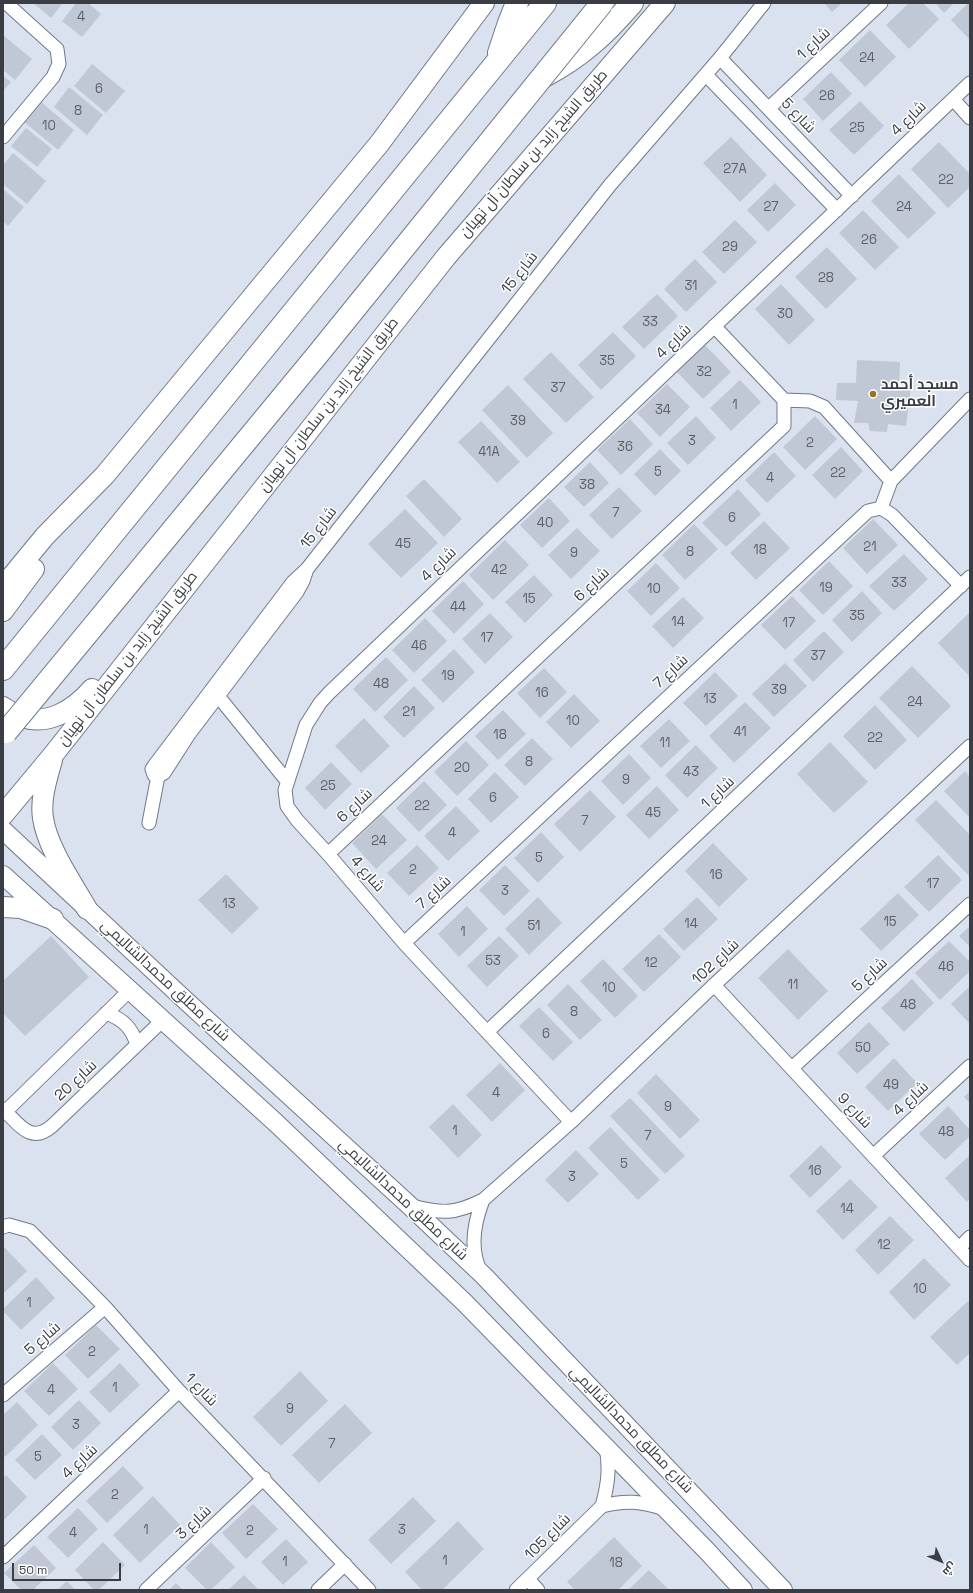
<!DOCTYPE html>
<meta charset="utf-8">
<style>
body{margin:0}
#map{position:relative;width:973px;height:1593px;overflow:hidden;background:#dae2f0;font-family:"Space Grotesk",Cairo,sans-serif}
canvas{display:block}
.frame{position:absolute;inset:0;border:4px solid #3a3d43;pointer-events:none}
.north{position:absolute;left:921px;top:1541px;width:40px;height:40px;-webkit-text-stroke:3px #fff;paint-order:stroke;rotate:134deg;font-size:11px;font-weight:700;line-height:16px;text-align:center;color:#3a3d43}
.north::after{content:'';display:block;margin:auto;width:14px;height:18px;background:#3a3d43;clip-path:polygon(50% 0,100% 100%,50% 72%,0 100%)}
.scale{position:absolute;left:12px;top:1563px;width:109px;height:18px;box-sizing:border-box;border:2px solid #3a3d43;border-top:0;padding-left:5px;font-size:12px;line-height:14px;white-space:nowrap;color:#3a3d43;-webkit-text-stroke:3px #fff;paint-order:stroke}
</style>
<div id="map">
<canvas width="973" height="1593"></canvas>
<div class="frame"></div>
<div class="north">ش</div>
<div class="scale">50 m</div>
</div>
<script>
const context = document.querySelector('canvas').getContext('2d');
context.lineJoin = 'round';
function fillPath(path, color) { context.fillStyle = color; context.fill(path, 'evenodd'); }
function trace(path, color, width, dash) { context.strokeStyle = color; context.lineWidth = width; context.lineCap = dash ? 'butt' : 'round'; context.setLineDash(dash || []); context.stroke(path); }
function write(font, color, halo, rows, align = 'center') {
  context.font = font + ' "Space Grotesk",Cairo,sans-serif'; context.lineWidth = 3; context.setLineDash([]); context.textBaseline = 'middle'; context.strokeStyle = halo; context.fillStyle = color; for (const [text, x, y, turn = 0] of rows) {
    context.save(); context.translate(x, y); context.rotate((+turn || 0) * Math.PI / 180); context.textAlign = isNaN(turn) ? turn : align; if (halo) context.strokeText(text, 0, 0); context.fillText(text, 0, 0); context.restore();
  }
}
fillPath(new Path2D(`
 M 33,3 L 63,3 L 51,18 Z
 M 76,3 L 88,3 L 101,14 L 82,37 L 62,21 Z
 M 824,3 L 842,3 L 832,12 Z
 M 909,3 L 923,3 L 939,19 L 909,49 L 886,25 Z
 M 935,3 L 954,3 L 944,13 Z
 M 968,3 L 970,3 L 970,40 L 951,20 Z
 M 870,30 L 896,57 L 865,87 L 839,60 Z
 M 3,35 L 32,59 L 15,80 L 3,70 Z
 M 92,64 L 125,91 L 106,113 L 74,86 Z
 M 831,72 L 852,94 L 823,121 L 803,99 Z
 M 3,76 L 11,82 L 3,91 Z
 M 69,87 L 103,115 L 87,135 L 54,107 Z
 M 40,101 L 74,130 L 58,150 L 23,121 Z
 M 860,101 L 884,126 L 854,155 L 829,130 Z
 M 26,128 L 52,149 L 37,167 L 11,146 Z
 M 731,137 L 767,175 L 740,202 L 703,163 Z
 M 939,142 L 970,174 L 970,187 L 948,208 L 911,169 Z
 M 13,153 L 46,181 L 27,204 L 3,184 L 3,165 Z
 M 899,174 L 936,213 L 908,239 L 871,201 Z
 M 775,183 L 796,205 L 768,232 L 747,210 Z
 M 3,189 L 24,207 L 8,226 L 3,221 Z
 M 863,210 L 899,247 L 875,270 L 839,233 Z
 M 735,220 L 757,242 L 724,274 L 702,252 Z
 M 827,247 L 857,279 L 826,309 L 795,277 Z
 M 695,259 L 717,282 L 686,312 L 664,289 Z
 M 781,284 L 815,320 L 789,345 L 755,309 Z
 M 657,294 L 678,316 L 644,349 L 622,327 Z
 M 613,332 L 636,356 L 601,390 L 578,365 Z
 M 705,345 L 731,372 L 703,399 L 677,372 Z
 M 551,352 L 594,397 L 566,423 L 523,379 Z
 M 857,360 L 900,362 L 899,388 L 911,387 L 906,426 L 888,424 L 887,432 L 870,431 L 868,423 L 854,423 L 858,401 L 836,400 L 837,383 L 856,383 Z
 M 740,380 L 761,402 L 731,431 L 710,408 Z
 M 667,384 L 690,407 L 660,437 L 637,413 Z
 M 508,385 L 553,433 L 527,458 L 482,410 Z
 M 696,416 L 716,438 L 688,465 L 667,443 Z
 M 815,416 L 837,439 L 805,470 L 783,447 Z
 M 630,419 L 653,444 L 621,475 L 597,450 Z
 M 481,421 L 520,462 L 497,483 L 458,442 Z
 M 841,447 L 863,471 L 835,499 L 812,475 Z
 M 660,449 L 681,471 L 655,496 L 634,474 Z
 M 774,452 L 796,476 L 767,503 L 745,480 Z
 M 590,462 L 609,483 L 584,507 L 564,487 Z
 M 424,479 L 462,519 L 444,537 L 406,496 Z
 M 619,487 L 642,511 L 612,539 L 589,515 Z
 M 738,489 L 761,514 L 726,547 L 702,523 Z
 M 549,498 L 570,521 L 542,548 L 520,525 Z
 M 405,509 L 438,543 L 401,578 L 368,544 Z
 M 873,519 L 898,545 L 867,574 L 843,548 Z
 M 764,521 L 790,548 L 756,580 L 730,553 Z
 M 694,524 L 718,549 L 685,580 L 662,555 Z
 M 577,528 L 600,551 L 571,579 L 548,555 Z
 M 505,540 L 529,565 L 493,600 L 469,575 Z
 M 904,554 L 928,579 L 894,611 L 869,586 Z
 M 829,561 L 853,586 L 823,615 L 799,590 Z
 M 656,563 L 680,588 L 651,616 L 627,591 Z
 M 534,575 L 553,595 L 525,623 L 505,602 Z
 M 463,581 L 484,604 L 454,634 L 432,611 Z
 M 862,591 L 882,613 L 852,642 L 832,620 Z
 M 792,596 L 816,621 L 785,650 L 761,625 Z
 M 683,597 L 704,618 L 673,648 L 652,626 Z
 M 970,612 L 970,677 L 938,643 Z
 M 490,613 L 513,637 L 485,664 L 462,639 Z
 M 425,618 L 447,641 L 414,673 L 392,650 Z
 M 824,631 L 844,652 L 813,682 L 793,660 Z
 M 454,649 L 475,672 L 443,703 L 421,680 Z
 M 386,657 L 408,680 L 375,712 L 353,689 Z
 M 785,663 L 807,686 L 774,717 L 752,694 Z
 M 912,666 L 951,706 L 918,738 L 879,698 Z
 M 544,668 L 567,692 L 540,718 L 517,693 Z
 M 715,672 L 738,696 L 706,726 L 683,703 Z
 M 414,686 L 435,708 L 404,738 L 383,717 Z
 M 574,694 L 600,721 L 571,748 L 546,722 Z
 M 745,702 L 771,728 L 734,763 L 709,736 Z
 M 875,705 L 907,740 L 875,770 L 843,736 Z
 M 503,710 L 526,734 L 498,760 L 475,736 Z
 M 364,718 L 390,746 L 361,773 L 335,746 Z
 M 669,719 L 690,741 L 661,768 L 640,746 Z
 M 532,738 L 553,759 L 525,786 L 504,765 Z
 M 466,741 L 489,765 L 457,796 L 434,772 Z
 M 830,742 L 868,782 L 834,813 L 797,774 Z
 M 696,745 L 718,768 L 687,798 L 665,775 Z
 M 629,754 L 651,778 L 623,805 L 601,781 Z
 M 331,762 L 352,784 L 325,810 L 305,788 Z
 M 965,771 L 970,777 L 970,818 L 944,791 Z
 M 495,772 L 519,797 L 491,823 L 468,799 Z
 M 424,781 L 447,805 L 419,832 L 396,808 Z
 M 657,786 L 679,810 L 649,839 L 626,815 Z
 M 590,790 L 616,817 L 580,852 L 554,824 Z
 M 936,800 L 970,835 L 970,877 L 915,820 Z
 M 456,806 L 480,831 L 448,861 L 424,836 Z
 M 382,814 L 407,840 L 376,869 L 352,843 Z
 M 541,832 L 564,857 L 538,883 L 514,858 Z
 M 713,843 L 748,879 L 719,907 L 685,871 Z
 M 417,845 L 439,868 L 409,896 L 387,873 Z
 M 938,855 L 962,880 L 929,912 L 904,887 Z
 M 505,865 L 530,891 L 504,916 L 479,890 Z
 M 226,874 L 259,908 L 232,934 L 198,900 Z
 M 898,893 L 919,915 L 881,951 L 860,929 Z
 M 538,897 L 562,923 L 529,955 L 505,929 Z
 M 697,897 L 718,919 L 684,951 L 663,929 Z
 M 467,906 L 488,929 L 459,957 L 438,934 Z
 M 970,926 L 970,947 L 959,936 Z
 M 659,934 L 681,957 L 644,992 L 622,969 Z
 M 51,936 L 89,977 L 25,1036 L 3,1013 L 3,981 Z
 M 499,936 L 519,956 L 487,987 L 467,966 Z
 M 949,941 L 970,962 L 970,971 L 940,1000 L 915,973 Z
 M 788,949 L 828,991 L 798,1020 L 758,978 Z
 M 603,959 L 638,996 L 615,1018 L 580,981 Z
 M 912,979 L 934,1003 L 904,1032 L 881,1008 Z
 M 568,984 L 602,1020 L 580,1040 L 547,1005 Z
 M 970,986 L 970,1024 L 951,1004 Z
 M 539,1007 L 573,1042 L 553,1061 L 519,1026 Z
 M 869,1022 L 890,1044 L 857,1074 L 837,1053 Z
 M 894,1058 L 917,1083 L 888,1111 L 865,1087 Z
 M 500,1063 L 525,1090 L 492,1122 L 466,1095 Z
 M 656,1074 L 700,1120 L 680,1139 L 637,1093 Z
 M 970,1091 L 970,1103 L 964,1097 Z
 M 630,1098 L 685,1156 L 665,1174 L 610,1116 Z
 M 453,1104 L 482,1135 L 458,1158 L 429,1127 Z
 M 948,1106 L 970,1130 L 970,1136 L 945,1160 L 919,1134 Z
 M 610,1127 L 660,1180 L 638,1200 L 588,1148 Z
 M 821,1145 L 842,1167 L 810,1198 L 789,1176 Z
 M 576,1150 L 599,1174 L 568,1203 L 545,1180 Z
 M 970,1155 L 970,1199 L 967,1202 L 945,1178 Z
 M 850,1179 L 878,1207 L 843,1240 L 816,1211 Z
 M 890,1216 L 914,1240 L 878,1275 L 855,1250 Z
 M 4,1247 L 27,1271 L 3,1294 L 3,1248 Z
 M 924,1258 L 951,1285 L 914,1320 L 889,1292 Z
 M 36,1277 L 55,1298 L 21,1330 L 3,1311 L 3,1309 Z
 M 968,1301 L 970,1303 L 970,1353 L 957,1365 L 930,1337 Z
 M 96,1325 L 120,1349 L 88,1379 L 65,1355 Z
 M 53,1363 L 78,1389 L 49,1416 L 24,1391 Z
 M 120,1363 L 140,1385 L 110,1413 L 89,1392 Z
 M 300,1371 L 328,1401 L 281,1446 L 253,1417 Z
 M 79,1400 L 101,1423 L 73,1450 L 51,1427 Z
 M 17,1402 L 38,1425 L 5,1457 L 3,1455 L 3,1415 Z
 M 345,1404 L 372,1433 L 319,1483 L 292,1455 Z
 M 42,1434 L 62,1455 L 35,1480 L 15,1460 Z
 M 123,1466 L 144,1488 L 107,1523 L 86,1501 Z
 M 6,1475 L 27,1497 L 3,1521 L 3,1477 Z
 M 153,1496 L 180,1525 L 140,1563 L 113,1535 Z
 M 413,1497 L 436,1521 L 391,1564 L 368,1540 Z
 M 253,1504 L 278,1529 L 246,1559 L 222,1533 Z
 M 78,1508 L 98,1529 L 68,1558 L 47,1537 Z
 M 458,1521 L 484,1549 L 442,1590 L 422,1590 L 405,1572 Z
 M 614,1537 L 642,1566 L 618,1590 L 575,1590 L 567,1582 Z
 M 286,1539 L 308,1562 L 283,1585 L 261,1562 Z
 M 103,1542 L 125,1565 L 99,1590 L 94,1590 L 75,1570 Z
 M 211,1542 L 235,1567 L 211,1590 L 207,1590 L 185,1568 Z
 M 34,1545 L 56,1568 L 33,1590 L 21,1590 L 4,1573 Z
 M 649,1570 L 669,1590 L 628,1590 Z
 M 244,1575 L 259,1590 L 228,1590 Z
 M 67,1581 L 75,1590 L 57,1590 Z
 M 176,1583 L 183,1590 L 169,1590 Z`), '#c0c8d6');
const street = new Path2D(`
 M 720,58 L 852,196
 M 706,75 L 837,210
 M 953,99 L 970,118
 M 769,108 L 881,3
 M 3,137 L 53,77 L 59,64 L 57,49 L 6,3
 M 784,400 L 810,401 L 824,407 L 891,481
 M 881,508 L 891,481 L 970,399
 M 307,569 L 610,185 L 720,58 L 764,3
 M 307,569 L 303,581 L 297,592 L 189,734 L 164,773 L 158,776 L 154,775 L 152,769 L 154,766 L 293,582 Z
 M 218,696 L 287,781
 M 149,823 L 158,776
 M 328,854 L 784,426 L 784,400 L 714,326
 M 404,943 L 868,511 L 881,508 L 892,515 L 961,586
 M 714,985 L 970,1260
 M 106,1013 C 123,1019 132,1028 137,1045
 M 487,1032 L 970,577
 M 792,1068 L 970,904
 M 3,1109 C 18,1123 30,1145 52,1126 L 164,1019
 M 6,1111 L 131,989
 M 571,1122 L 404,943 L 328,854 L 297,820 L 287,806 L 285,790 L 306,725 L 320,703 L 329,693 L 970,83
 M 873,1156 L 970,1066
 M 412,1206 C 442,1214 455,1214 483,1200 L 571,1122 L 714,985 L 970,746
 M 3,1227 L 9,1225 L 30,1231 L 105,1307 L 179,1391 L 369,1590
 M 959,1248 L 970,1237
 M 481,1272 C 469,1249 474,1223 483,1200
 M 3,1395 L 105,1307
 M 602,1506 C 624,1500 642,1501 664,1509
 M 3,1557 L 179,1391
 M 528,1579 L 538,1590
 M 146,1590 L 264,1478
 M 318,1590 L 345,1564
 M 516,1590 L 602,1506 C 608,1485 610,1468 606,1447`);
const secondary = new Path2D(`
 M 3,830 L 185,1000 L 409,1205 L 484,1276 L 783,1590
 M 3,875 L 275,1122 L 465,1303 L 707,1551 L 743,1590`);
const primary = new Path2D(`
 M 3,587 L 45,536 L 105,475 L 379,144 L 484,3
 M 3,611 L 34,569
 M 3,707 C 8,711 14,713 20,716 C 47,727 74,710 92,689
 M 52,760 C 47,778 40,799 43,818 C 47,847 72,883 87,909
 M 3,815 L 53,755 L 446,257 L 665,3
 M 3,907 L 21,908 L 53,919`);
const highway = new Path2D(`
 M 499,53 L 509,23 L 517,3
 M 544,76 C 581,57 605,34 632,3
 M 3,669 L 545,3`);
trace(street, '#727986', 15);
trace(secondary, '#727986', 20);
trace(primary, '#727986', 22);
trace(highway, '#727986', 24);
trace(street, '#fff', 13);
trace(secondary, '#fff', 18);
trace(primary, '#fff', 20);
trace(highway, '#fff', 22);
const highwayBridge = new Path2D(`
 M 6,732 L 318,354 L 602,3`);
trace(highwayBridge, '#727986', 24, []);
trace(highwayBridge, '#fff', 22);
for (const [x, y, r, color] of [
 [873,394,4,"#9a7420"]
]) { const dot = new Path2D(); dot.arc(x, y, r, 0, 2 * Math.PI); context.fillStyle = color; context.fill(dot); trace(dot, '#fff', 1.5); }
write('13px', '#5c6068', null, [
 ["4",81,17],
 ["24",867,58],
 ["6",99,89],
 ["26",827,96],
 ["8",78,111],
 ["10",49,126],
 ["25",857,128],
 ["27A",735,169],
 ["22",946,180],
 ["27",771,207],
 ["24",904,207],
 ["26",869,240],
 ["29",730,247],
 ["28",826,278],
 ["31",691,286],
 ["30",785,314],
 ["33",650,322],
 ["35",607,361],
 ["32",704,372],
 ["37",558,388],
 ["1",735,405],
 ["34",663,410],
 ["39",518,421],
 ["3",692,441],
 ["2",810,443],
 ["36",625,447],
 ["41A",489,452],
 ["5",658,472],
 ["22",838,473],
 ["4",770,478],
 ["38",587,485],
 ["7",616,513],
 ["6",732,518],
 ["40",545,523],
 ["45",403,544],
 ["21",870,547],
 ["18",760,550],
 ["8",690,552],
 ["9",574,553],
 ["42",499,570],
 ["33",899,583],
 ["19",826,588],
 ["10",654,589],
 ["15",529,599],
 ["44",458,607],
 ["35",857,616],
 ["14",678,622],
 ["17",789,623],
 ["17",487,638],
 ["46",419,646],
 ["37",818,656],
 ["19",448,676],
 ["48",381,684],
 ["39",779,690],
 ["16",542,693],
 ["13",710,699],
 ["24",915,702],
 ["21",409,712],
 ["10",573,721],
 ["41",740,732],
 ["18",500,735],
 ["22",875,738],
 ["11",665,743],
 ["8",529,762],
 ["20",462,768],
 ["43",691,772],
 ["9",626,780],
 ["25",328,786],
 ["6",493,798],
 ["22",422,806],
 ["45",653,813],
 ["7",585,821],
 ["4",452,833],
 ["24",379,841],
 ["5",539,858],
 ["2",413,870],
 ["16",716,875],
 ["17",933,884],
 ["3",505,891],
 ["13",229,904],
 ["15",890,922],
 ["14",691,924],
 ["51",534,926],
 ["1",463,932],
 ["53",493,961],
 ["12",651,963],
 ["46",946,967],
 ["11",793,985],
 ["10",609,988],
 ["48",908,1005],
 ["8",574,1012],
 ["6",546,1034],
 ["50",863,1048],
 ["49",891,1085],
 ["4",496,1093],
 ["9",668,1107],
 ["1",455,1131],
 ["48",946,1132],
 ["7",648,1136],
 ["5",624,1164],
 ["16",815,1171],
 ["3",572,1177],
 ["14",847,1209],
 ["12",884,1245],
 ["10",920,1289],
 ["1",29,1303],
 ["2",92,1352],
 ["1",115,1388],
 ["4",51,1390],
 ["9",290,1409],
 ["3",76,1425],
 ["7",332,1444],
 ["5",38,1457],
 ["2",115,1495],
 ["1",146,1530],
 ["3",402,1530],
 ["2",250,1531],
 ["4",73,1533],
 ["1",445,1561],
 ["1",285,1562],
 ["18",616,1563]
]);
write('15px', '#3a3d43', '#fff', [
 ["شارع 1",814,44,-43],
 ["شارع 5",798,116,46],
 ["شارع 4",909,119,-44],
 ["طريق الشيخ زايد بن سلطان آل نهيان",534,154,-49],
 ["شارع 15",520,273,-52],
 ["شارع 4",674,342,-44],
 ["طريق الشيخ زايد بن سلطان آل نهيان",329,405,-52],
 ["شارع 15",319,528,-52],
 ["شارع 4",439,565,-44],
 ["شارع 6",592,585,-43],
 ["طريق الشيخ زايد بن سلطان آل نهيان",128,659,-52],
 ["شارع 7",671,672,-43],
 ["شارع 1",718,793,-43],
 ["شارع 6",355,806,-43],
 ["شارع 4",367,874,49],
 ["شارع 7",434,893,-43],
 ["شارع 102",716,962,-43],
 ["شارع 5",870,975,-43],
 ["شارع مطلق محمدالشاليمي",165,981,43],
 ["شارع 20",76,1081,-43],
 ["شارع 4",911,1099,-43],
 ["شارع 9",854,1111,47],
 ["شارع مطلق محمدالشاليمي",403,1200,43],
 ["شارع 5",43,1339,-41],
 ["شارع 1",201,1390,46],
 ["شارع مطلق محمدالشاليمي",631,1430,46],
 ["شارع 4",80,1462,-43],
 ["شارع 3",194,1523,-43],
 ["شارع 105",548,1537,-45]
]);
write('bold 15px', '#3a3d43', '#fff', [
 ["مسجد أحمد",881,385],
 ["العميري",881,402]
], 'left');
</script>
